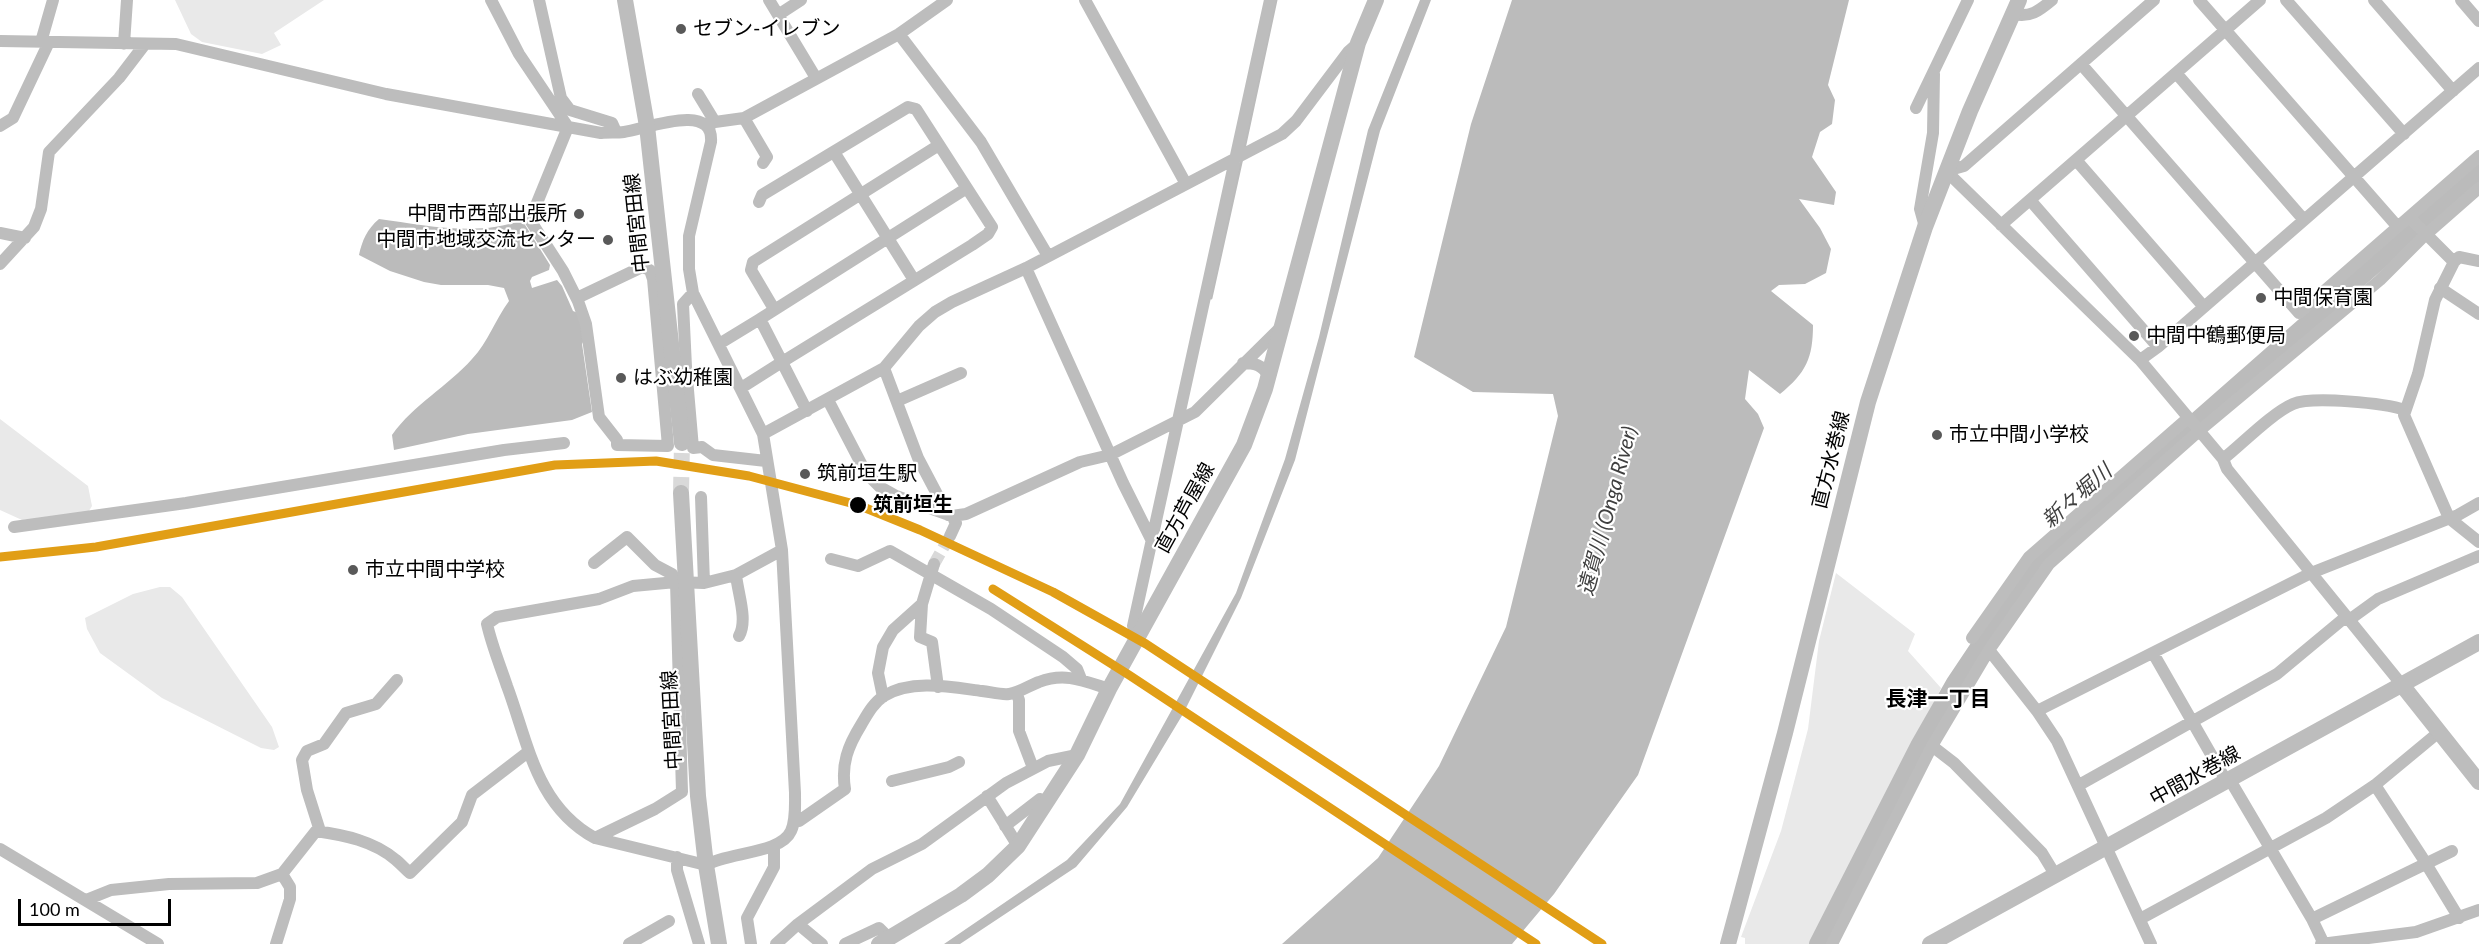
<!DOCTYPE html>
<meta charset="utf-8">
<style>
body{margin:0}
#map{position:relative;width:2479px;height:944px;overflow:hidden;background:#fff;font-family:Lato,sans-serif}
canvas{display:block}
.scale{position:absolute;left:18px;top:899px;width:153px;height:27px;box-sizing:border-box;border:3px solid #000;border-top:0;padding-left:8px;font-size:18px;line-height:21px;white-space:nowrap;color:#000;-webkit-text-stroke:4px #fff;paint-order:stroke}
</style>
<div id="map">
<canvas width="2479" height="944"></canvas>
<div class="scale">100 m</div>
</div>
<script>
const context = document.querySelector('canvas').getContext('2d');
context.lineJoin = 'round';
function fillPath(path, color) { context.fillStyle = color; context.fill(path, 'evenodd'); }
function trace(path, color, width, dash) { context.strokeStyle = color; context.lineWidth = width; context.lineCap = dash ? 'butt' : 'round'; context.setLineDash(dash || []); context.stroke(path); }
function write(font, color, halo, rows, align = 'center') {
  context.font = font + ' Lato,"Noto Sans JP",sans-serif'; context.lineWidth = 4.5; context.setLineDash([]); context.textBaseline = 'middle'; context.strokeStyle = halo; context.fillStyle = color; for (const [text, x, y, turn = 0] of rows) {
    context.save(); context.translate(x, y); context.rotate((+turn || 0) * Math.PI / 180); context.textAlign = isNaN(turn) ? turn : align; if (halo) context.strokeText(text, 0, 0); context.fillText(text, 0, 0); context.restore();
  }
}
fillPath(new Path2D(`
 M 175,0 L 324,0 L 274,33 L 281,45 L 262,54 L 202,42 L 191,34 Z
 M 0,419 L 88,486 L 92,506 L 87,514 L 22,520 L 0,510 Z
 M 1836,573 L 1915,634 L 1908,651 L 1941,688 L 1874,831 L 1811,944 L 1745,944 L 1745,938 L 1741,937 L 1781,831 L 1808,729 L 1819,641 Z
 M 160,587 L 170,587 L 182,597 L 272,727 L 279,747 L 274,750 L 261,748 L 162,698 L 100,653 L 87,629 L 85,618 L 133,594 Z`), '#e9e9e9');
fillPath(new Path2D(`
 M 1420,0 L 1431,0 L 1380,131 L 1295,460 L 1241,598 L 1183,714 L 1127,807 L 1076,867 L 960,944 L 944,944 L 1067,860 L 1120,804 L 1236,593 L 1285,459 L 1319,337 L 1368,130 Z
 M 1512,0 L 1849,0 L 1828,85 L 1835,100 L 1832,124 L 1820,132 L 1812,157 L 1836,192 L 1834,205 L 1799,199 L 1820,228 L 1831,249 L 1826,273 L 1805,284 L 1779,285 L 1771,291 L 1813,325 C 1813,358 1806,373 1780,394 L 1749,370 L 1745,399 L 1758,414 L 1764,428 L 1638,775 L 1554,894 L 1512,944 L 1282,944 L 1378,858 L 1439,766 L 1506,627 L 1558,416 L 1553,394 L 1473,392 L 1414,357 L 1471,124 Z
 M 379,219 C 424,225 478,237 522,220 L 550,265 L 549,270 L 532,277 L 530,281 L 532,288 L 557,280 L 562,286 L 573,311 L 578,313 L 585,338 L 582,344 L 592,412 L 572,420 L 468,434 L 394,450 L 392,435 C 414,404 447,387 472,359 C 488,342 495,320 509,301 L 504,288 L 488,285 L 441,285 L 424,282 L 390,271 L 359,255 C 362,241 367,229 379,219 Z`), '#bbb');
trace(new Path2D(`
 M 1244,149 L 1276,0
 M 1211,298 L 1242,158`), '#bbb', 3);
trace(new Path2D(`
 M 1818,944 L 1919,746 L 1955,683 L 2036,562 L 2479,173`), '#bbb', 18);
trace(new Path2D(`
 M 934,564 L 950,536`), '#d9d9d9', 12, [12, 6]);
trace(new Path2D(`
 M 681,493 L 682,443`), '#d9d9d9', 16, [16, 8]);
trace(new Path2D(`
 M 491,0 L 519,54 L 568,127
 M 539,0 L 561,98 L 570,110 L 612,123 L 616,132
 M 769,0 L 816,78
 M 1085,0 L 1186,184
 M 2199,0 L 2397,226
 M 2286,0 L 2404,134
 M 2374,0 L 2453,91
 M 2461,0 L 2479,21
 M 2013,14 C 2030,18 2039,11 2052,0
 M 778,15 L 801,0
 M 899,34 L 981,142 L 1048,256
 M 0,41 L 176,44 L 386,94 L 601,133 C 608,132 616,133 624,132 C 646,129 714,101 711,142 L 689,236 L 689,269 L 693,293 L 763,434 L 782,550 L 795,793 C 795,805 796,820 791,831 C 781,854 728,852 706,865 L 595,838 C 536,806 528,742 507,686 C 500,665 492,646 487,624 L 497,617 L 599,599 L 633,586 L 676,582 L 704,583 L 736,575 L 782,550
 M 41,42 L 53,0
 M 124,44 L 127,0
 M 2081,64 L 2299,313 L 2479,156
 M 2176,73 L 2304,220
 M 698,94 L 715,122
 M 1916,108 L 1968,0
 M 744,118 L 767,157 L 763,163
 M 0,126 L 13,118 L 49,42
 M 707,126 L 715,122 L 744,118 L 899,34 L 947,0
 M 568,127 L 530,220 L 563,271 L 578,301 L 586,324 L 599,417 L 617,440 L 617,445 L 668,446 L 653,279 L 650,270 L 642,267 L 577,298
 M 834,152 L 914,280
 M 2076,160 L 2204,307
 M 1946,171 L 2140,360 L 2223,459 L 2227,469 L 2402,685
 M 1946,171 L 1964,166 L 2154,0
 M 2030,200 L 2158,347
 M 759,202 L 762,195 L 908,107 L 916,109 L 992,227 L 988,234 L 972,245 L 782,362 L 760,319 L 967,188
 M 2409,217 L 2454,262
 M 2001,225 L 2260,0
 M 1925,227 L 1920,209 L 1933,133 L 1934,74
 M 0,233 L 25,238
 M 2479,261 L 2459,257 L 2454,262 L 2435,300 L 2418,374 L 2404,415 L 2449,518 L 2479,542
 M 0,264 L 34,227 L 41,209 L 49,152 L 119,78 L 145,44
 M 1026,268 L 1123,483 L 1152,541
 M 2440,288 L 2479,314
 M 693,293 L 683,304 L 686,367 L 693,448 L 702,447 L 713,455 L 766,461
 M 774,309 L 751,270 L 753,262 L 939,145
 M 719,344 L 760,319
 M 2140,360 L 2158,347 L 2479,68
 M 1243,363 C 1255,363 1262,365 1268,375
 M 884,368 L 918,458 L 948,515
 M 741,388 L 782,362 L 807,411
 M 828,400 L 866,473 L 880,487 L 896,496 L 952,516 L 966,514 L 1080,462 L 1110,455 L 1195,412 L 1280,328
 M 897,401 L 961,373
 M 763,434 L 884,368 L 919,326 L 935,312 L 952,302 L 1026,268 L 1282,134 L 1296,121 L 1348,52 L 1357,44
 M 2223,459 C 2242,444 2272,413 2293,404 C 2312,396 2385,403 2405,410
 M 701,497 L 704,583
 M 14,527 L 186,503 L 504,450 L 564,443
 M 950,536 L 956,523 L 952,516
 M 831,559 L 858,566 L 890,551 L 991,609 L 1063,657 L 1077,669 L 1081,679
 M 594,563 L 627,537 L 655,565 L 672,574 L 676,582 L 682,792 L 655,809 L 595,838
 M 736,575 C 738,594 748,620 739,636
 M 922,604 L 920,637 L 932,642 L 938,687
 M 1139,636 L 1133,626 L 1270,0
 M 1972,638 L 2029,557 L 2188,418
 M 1989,650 L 2037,711 L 2057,741 L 2151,944
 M 2153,653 L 2224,777 L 2230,780 L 2312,919 L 2324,944
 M 1016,692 L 1019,700 L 1019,731 L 1033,768
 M 883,697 L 878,673 L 883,647 L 893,630 L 922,604 L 934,564
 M 2037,711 L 2311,573 L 2458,515 L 2479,503
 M 1932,746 L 1954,763 L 2042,853 L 2056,876
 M 892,781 L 949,767 L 959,762
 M 2079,785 L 2277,674 L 2342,620 L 2349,620 L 2378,599 L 2479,556
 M 2375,785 L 2422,857 L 2459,918
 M 987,796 L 1018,846
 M 794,820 L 799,821 L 845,789 C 841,764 848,746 861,725 C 867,715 873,703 884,696 C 912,679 951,687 982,691 C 991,692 1001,695 1009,694 C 1019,693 1030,685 1039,682 C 1065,672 1084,681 1109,689
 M 1005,826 L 1040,799
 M 320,831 L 307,790 L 302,760 L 307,751 L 324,744 L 346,713 L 376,704 L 397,680
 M 0,849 L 158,944
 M 677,857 L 677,870 L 699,944
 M 86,900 L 111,890 L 169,884 L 257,883 L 282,874 L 316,831 C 344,835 374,841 396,860 C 401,864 405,869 410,873 L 462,822 L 472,795 L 528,752
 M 2140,919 L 2326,818 L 2375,785 L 2439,732
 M 2312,919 L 2452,851
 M 798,924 L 822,944
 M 276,944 L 290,899 L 290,887 L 282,874
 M 629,944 L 669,921
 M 751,944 L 747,918 L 774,867 L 774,846
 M 776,944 L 798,924 L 872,869 L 922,844 L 1006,783 L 1048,761 L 1077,755
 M 845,944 L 879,928 L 889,938
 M 1832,944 L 1932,746 L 1989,650 L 2049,564 L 2199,431 L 2380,280 L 2422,238 L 2479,188
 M 2321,944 L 2416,932 L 2479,910`), '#bdbdbd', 12);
trace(new Path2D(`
 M 625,0 L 647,126 L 682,443
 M 681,493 L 698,796 L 706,865 L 719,944
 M 2402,685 L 2479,782
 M 879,944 L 961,895 L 988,875 L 1018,846 L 1077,755 L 1109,689 L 1244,445 L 1265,389 L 1358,43 L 1376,0
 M 1728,944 L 1785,733 L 1868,402 L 1925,227 L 1970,111 L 2019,0
 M 1930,944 L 2479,642`), '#bdbdbd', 16);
trace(new Path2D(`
 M 0,557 L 96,547 L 555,465 L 656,461 L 749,476 L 858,505 L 920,530 L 1053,592 L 1146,644 L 1602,944
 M 993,589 L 1129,675 L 1536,944`), '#e19e16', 9);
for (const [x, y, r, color] of [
 [681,29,6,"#595959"],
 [579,214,6,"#595959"],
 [608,240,6,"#595959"],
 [2261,298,6,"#595959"],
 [2134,336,6,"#595959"],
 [621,378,6,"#595959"],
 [1937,435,6,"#595959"],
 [805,474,6,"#595959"],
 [858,505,9,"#000"],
 [353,570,6,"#595959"]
]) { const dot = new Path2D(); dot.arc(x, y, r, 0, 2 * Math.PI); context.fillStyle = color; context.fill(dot); trace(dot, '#fff', 2); }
write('20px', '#000', '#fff', [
 ["セブン-イレブン",693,29],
 ["中間市西部出張所",567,214,"right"],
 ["中間市地域交流センター",596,240,"right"],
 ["中間保育園",2273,298],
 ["中間中鶴郵便局",2146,336],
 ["はぶ幼稚園",633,378],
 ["市立中間小学校",1949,435],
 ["筑前垣生駅",817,474],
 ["市立中間中学校",365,570]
], 'left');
write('20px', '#000', '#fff', [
 ["中間宮田線",637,223,-96],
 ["直方水巻線",1831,460,-76],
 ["直方芦屋線",1185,508,-61],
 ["中間宮田線",672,720,-93],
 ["中間水巻線",2195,776,-29]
]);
write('bold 20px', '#000', '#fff', [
 ["筑前垣生",873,505]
], 'left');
write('italic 21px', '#3f3f3f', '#fff', [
 ["新々堀川",2077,496,-41],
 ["遠賀川 (Onga River)",1608,511,-75]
]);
write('bold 21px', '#000', '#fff', [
 ["長津一丁目",1938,699]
]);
</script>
